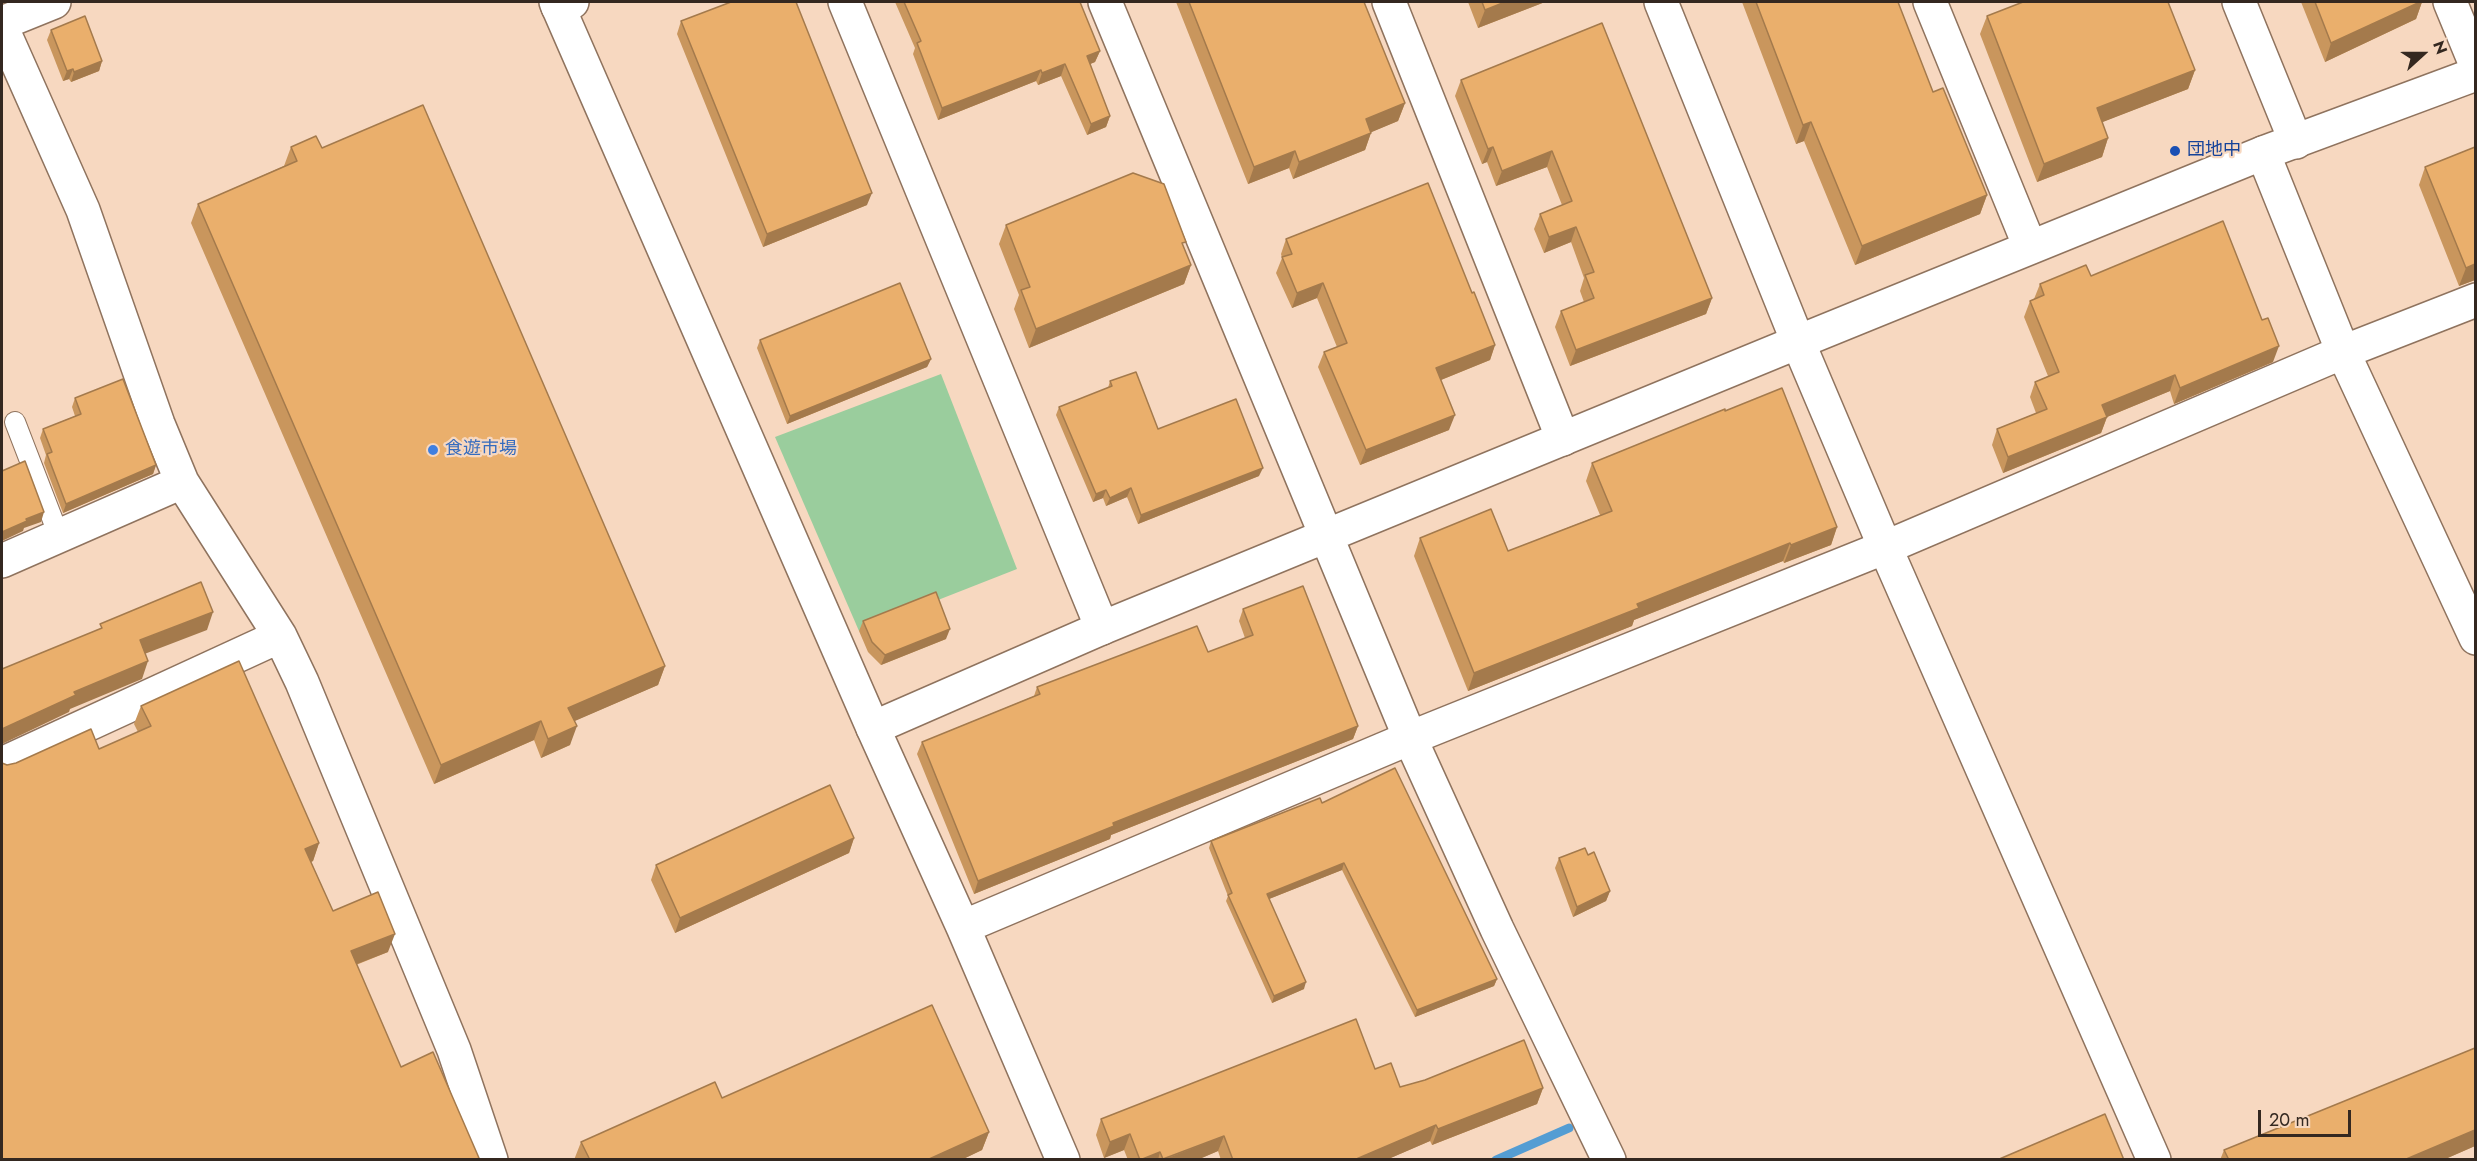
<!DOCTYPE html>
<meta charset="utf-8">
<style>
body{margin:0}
#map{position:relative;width:2477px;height:1161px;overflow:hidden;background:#f7d8c0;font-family:Jost,sans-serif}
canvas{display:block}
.frame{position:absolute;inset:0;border:3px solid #342820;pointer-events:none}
.north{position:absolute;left:2393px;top:24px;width:60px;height:60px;-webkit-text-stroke:4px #f7d8c0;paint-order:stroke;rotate:69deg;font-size:16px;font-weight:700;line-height:24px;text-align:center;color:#342820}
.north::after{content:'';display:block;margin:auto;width:21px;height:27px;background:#342820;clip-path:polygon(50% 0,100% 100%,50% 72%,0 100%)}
.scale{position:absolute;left:2258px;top:1110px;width:93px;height:27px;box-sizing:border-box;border:3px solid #342820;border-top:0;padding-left:8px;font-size:18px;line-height:21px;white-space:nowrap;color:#342820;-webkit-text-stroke:4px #f7d8c0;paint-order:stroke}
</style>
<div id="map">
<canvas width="2477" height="1161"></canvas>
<div class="frame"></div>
<div class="north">N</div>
<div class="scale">20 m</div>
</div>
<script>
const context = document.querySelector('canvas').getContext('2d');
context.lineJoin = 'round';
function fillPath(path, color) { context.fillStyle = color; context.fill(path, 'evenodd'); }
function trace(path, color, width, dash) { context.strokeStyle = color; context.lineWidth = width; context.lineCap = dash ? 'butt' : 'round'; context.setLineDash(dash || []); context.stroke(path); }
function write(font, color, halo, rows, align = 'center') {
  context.font = font + ' Jost,"Noto Sans JP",sans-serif'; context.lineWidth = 4.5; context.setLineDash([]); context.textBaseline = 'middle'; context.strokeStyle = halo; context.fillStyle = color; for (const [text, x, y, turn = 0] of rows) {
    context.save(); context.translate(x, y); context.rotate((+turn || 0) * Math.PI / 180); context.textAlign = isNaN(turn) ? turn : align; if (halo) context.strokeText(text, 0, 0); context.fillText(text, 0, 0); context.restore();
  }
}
fillPath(new Path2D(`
 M 941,374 L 1017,569 L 859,631 L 775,437 Z`), '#9acd9d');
trace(new Path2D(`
 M 1496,1160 L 1569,1128`), '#549dd3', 9);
const lane = new Path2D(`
 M 15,422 L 59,536`);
const street = new Path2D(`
 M 556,2 L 873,728 L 963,927 L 1063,1160
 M 845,2 L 1102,628
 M 1389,2 L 1563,439
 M 1930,2 L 2030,247
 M 2239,2 L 2296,142
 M 2450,2 L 2476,65
 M 2,23 L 54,2
 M 2,28 L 83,210 L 158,424 L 182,482 L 280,636 L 302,682 L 454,1050 L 491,1160
 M 2263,153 L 2343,352 L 2476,638
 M 1885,547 L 2154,1160
 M 2,561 L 182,482
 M 2,764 L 280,636
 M 963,927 L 1410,738 L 1903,540 L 2343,352 L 2476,300`);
const secondary = new Path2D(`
 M 1105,2 L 1410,738 L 1497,929 L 1609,1160
 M 1661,2 L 1798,342 L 1885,547
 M 558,7 L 572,2
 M 873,728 L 1102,628 L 1798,342 L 2263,153 L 2476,74`);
trace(lane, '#8f735e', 22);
trace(street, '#8f735e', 36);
trace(secondary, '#8f735e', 36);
trace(lane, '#fff', 20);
trace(street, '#fff', 33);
trace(secondary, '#fff', 33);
fillPath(new Path2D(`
 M 895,2 L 1080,2 L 1100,51 L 1095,62 L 1090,64 L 1110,116 L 1106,127 L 1087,135 L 1061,76 L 1038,85 L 1036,81 L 938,120 L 913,54 L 915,48 Z
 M 1176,2 L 1364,2 L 1405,103 L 1398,121 L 1371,132 L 1365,150 L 1293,179 L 1289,168 L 1248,184 Z
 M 1468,2 L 1545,2 L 1478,28 Z
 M 1742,2 L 1898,2 L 1933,92 L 1987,195 L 1980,214 L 1855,265 L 1804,141 L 1796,144 Z
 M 2301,2 L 2422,2 L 2416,19 L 2325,62 Z
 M 1987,16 L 2195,70 L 2188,89 L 2102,122 L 2108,138 L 2102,157 L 2037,182 L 1980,34 Z
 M 681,21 L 867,205 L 763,247 L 677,34 Z
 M 1602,23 L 1712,298 L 1706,314 L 1570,366 L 1555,327 L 1561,311 L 1584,302 L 1580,291 L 1584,278 L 1571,242 L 1544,253 L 1534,229 L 1540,214 L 1562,205 L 1547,167 L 1496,186 L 1487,162 L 1482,164 L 1455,96 L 1461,80 Z
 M 51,30 L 102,61 L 99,71 L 71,82 L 69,79 L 63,81 L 47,40 Z
 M 291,147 L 322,148 L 665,666 L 658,685 L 574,721 L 570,745 L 541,758 L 534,740 L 434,784 L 191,223 L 198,204 L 284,166 Z
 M 2475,147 L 2475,280 L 2459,286 L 2419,185 L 2425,167 Z
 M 1006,225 L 1184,248 L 1191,265 L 1184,284 L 1029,348 L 1014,309 L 1019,295 L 999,244 Z
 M 1286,239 L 1472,293 L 1495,345 L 1490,360 L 1441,380 L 1449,430 L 1360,465 L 1318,367 L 1324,352 L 1337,347 L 1317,298 L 1292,308 L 1276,273 L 1282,258 L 1281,254 Z
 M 2091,276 L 2273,362 L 2174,404 L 2170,391 L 2107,417 L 2101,433 L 2003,473 L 1992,445 L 1997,429 L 2036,413 L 2030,397 L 2035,382 L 2048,376 L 2024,317 L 2030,301 L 2034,299 L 2040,284 Z
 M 760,340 L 931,359 L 927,367 L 787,424 L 757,348 Z
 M 1110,381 L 1158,429 L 1259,476 L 1138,524 L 1127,497 L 1106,506 L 1103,498 L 1093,502 L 1056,415 L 1059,407 L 1108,388 Z
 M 75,398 L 156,465 L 153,474 L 63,513 L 44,463 L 46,455 L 40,438 L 43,429 L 75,416 L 72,407 Z
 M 1725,411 L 1837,527 L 1831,545 L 1784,563 L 1783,561 L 1634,620 L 1632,626 L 1468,691 L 1414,556 L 1420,538 L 1508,551 L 1600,515 L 1586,481 L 1592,463 Z
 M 1243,609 L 1358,726 L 1353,739 L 1111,835 L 1110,839 L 974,894 L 917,754 L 922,742 L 1034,696 L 1037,687 L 1208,652 L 1245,638 L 1239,621 Z
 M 863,621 L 946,639 L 881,665 L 868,652 L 859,631 Z
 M 141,706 L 319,843 L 313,861 L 311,862 L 333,911 L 388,952 L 356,965 L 401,1067 L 479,1158 L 478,1160 L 2,1160 L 2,763 L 7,765 L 99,749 L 138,732 L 134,724 Z
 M 1322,803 L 1497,979 L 1494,986 L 1415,1017 L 1342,870 L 1269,899 L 1304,989 L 1272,1003 L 1226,901 L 1228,896 L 1209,848 L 1211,841 Z
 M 854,838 L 849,853 L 675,933 L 651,880 L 656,865 Z
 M 1588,855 L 1610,891 L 1606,901 L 1573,917 L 1555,868 L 1559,858 Z
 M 2475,1048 L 2475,1146 L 2443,1160 L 2220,1160 L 2224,1150 Z
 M 1375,1069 L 1400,1087 L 1543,1088 L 1537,1104 L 1432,1145 L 1430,1141 L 1386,1160 L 1221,1160 L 1218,1151 L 1197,1160 L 1128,1160 L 1124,1150 L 1104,1158 L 1096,1135 L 1101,1119 Z
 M 722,1098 L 989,1132 L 982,1150 L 961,1160 L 574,1160 L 581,1142 Z`), '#c9965d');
fillPath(new Path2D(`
 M 1505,2 L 1545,2 L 1478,28 L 1485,10 Z
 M 2420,2 L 2422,2 L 2416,19 L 2325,62 L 2331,43 Z
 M 1100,51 L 1095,62 L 1083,67 L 1087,56 Z
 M 102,61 L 99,71 L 71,82 L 74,72 Z
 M 1065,64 L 1061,76 L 1038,85 L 1042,73 Z
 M 73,69 L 69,79 L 63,81 L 67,71 Z
 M 1041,70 L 1036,81 L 938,120 L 942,108 Z
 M 2195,70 L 2188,89 L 2090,127 L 2097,108 Z
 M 1405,103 L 1398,121 L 1360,137 L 1366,119 Z
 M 1110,116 L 1106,127 L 1087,135 L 1091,124 Z
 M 1811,122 L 1804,141 L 1796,144 L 1803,125 Z
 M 1371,133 L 1365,150 L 1293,179 L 1299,162 Z
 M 2108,138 L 2102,157 L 2037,182 L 2044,164 Z
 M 1493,147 L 1487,162 L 1482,164 L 1488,149 Z
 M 1295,151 L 1289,168 L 1248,184 L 1254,167 Z
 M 1552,151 L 1547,167 L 1496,186 L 1502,171 Z
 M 872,193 L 867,205 L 763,247 L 767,234 Z
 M 1987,195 L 1980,214 L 1855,265 L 1862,246 Z
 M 1576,227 L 1571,242 L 1544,253 L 1549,237 Z
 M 2475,264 L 2475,280 L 2459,286 L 2466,268 Z
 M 1191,265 L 1184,284 L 1029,348 L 1036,329 Z
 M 1323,283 L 1317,298 L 1292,308 L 1297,293 Z
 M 1712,298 L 1706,314 L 1570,366 L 1576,350 Z
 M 1495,345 L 1490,360 L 1431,384 L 1436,368 Z
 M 2279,346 L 2273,362 L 2174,404 L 2180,388 Z
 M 931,359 L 927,367 L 787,424 L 790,416 Z
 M 2175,375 L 2170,391 L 2107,417 L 2101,433 L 2003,473 L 2008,457 L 2102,405 Z
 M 1455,415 L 1449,430 L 1360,465 L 1366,450 Z
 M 156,465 L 153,474 L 63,513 L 66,504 Z
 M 1263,468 L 1259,476 L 1138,524 L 1141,515 Z
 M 1131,488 L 1127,497 L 1106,506 L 1110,498 Z
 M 1106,490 L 1103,498 L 1093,502 L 1096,494 Z
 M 44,512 L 41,522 L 24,528 L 23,531 L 2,541 L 2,532 L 26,519 Z
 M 1837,527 L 1831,545 L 1784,563 L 1791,545 Z
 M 1790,543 L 1783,561 L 1634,620 L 1632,626 L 1468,691 L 1474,673 L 1637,604 Z
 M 213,612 L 207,630 L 134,658 L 140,640 Z
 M 950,629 L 946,639 L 881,665 L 885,655 Z
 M 148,661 L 142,679 L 70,709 L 69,712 L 2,744 L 2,729 L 74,692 Z
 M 665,666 L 658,685 L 561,727 L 568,708 Z
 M 541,721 L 534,740 L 434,784 L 441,765 Z
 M 577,726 L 570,745 L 541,758 L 548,739 Z
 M 1358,726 L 1353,739 L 1111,835 L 1110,839 L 974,894 L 978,881 L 1113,823 Z
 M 854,838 L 849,853 L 675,933 L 680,918 Z
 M 319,843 L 313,861 L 299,867 L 305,849 Z
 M 1344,863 L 1342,870 L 1264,901 L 1267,894 Z
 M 1610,891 L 1606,901 L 1573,917 L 1577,907 Z
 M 395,934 L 388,952 L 344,969 L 351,951 Z
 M 1497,979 L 1494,986 L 1415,1017 L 1417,1010 Z
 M 1306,982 L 1304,989 L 1272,1003 L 1274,996 Z
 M 1543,1088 L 1537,1104 L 1432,1145 L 1438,1129 Z
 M 1436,1125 L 1430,1141 L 1386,1160 L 1354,1160 Z
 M 2475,1130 L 2475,1146 L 2443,1160 L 2404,1160 Z
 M 989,1132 L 982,1150 L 961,1160 L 927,1160 Z
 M 1130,1134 L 1124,1150 L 1104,1158 L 1110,1142 Z
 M 1224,1136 L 1218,1151 L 1197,1160 L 1163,1160 Z
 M 1160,1152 L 1158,1160 L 1140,1160 Z`), '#a47a4c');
const building = new Path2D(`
 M 731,2 L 796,2 L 872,193 L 767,234 L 681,21 Z
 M 904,2 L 1080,2 L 1100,51 L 1087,56 L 1110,116 L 1091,124 L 1065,64 L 1042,73 L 1041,70 L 942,108 L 917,43 L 921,41 Z
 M 1189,2 L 1364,2 L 1405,103 L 1366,119 L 1371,133 L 1299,162 L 1295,151 L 1254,167 Z
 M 1482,2 L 1505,2 L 1485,10 Z
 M 1756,2 L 1898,2 L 1933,92 L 1943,88 L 1987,195 L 1862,246 L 1811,122 L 1803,125 Z
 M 2023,2 L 2168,2 L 2195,70 L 2097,108 L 2108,138 L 2044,164 L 1987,16 Z
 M 2315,2 L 2420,2 L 2331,43 Z
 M 85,16 L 102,61 L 74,72 L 73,69 L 67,71 L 51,30 Z
 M 1602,23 L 1712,298 L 1576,350 L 1561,311 L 1594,298 L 1585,275 L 1594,272 L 1576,227 L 1549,237 L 1540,214 L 1572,201 L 1552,151 L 1502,171 L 1493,147 L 1488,149 L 1461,80 Z
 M 423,105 L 665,666 L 568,708 L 577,726 L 548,739 L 541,721 L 441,765 L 198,204 L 297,161 L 291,147 L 316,136 L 322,148 Z
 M 2475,147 L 2475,264 L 2466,268 L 2425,167 Z
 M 1133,173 L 1164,184 L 1186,242 L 1182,243 L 1191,265 L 1036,329 L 1021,290 L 1030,287 L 1006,225 Z
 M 1428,183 L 1472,293 L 1474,292 L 1495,345 L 1436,368 L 1455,415 L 1366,450 L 1324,352 L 1347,343 L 1323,283 L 1297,293 L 1282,257 L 1292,254 L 1286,239 Z
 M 2223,221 L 2262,320 L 2268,318 L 2279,346 L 2180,388 L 2175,375 L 2102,405 L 2107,417 L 2008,457 L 1997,429 L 2047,409 L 2035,382 L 2059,372 L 2030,301 L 2044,295 L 2040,284 L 2086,265 L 2091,276 Z
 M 900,283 L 931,359 L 790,416 L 760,340 Z
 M 1136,372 L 1158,429 L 1236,399 L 1263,468 L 1141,515 L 1131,488 L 1110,498 L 1106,490 L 1096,494 L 1059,407 L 1112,386 L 1110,381 Z
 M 123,379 L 156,465 L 66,504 L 47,454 L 52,452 L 43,429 L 81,414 L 75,398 Z
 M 1782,388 L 1837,527 L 1791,545 L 1790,543 L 1637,604 L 1639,608 L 1474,673 L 1420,538 L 1491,509 L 1508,551 L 1612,511 L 1592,463 L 1725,409 L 1725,411 Z
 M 25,461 L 44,512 L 26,519 L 27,521 L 2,532 L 2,471 Z
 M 201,582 L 213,612 L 140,640 L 148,661 L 74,692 L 76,695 L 2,729 L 2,669 L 102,628 L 100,624 Z
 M 1303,586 L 1358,726 L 1113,823 L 1114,826 L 978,881 L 922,742 L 1040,694 L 1037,687 L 1197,626 L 1208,652 L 1253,635 L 1243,609 Z
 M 936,592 L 950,629 L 885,655 L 872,642 L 863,621 Z
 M 239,661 L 319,843 L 305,849 L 333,911 L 378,892 L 395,934 L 351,951 L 401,1067 L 433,1052 L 479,1158 L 475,1160 L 2,1160 L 2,763 L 7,765 L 16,763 L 91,729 L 99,749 L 151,726 L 141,706 Z
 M 1395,768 L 1497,979 L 1417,1010 L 1344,863 L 1267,894 L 1306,982 L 1274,996 L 1228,895 L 1232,893 L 1211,841 L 1320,798 L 1322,803 Z
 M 830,785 L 854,838 L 680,918 L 656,865 Z
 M 1585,848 L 1588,855 L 1594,852 L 1610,891 L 1577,907 L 1559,858 Z
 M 932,1005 L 989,1132 L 927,1160 L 590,1160 L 581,1142 L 715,1082 L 722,1098 Z
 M 1356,1019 L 1375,1069 L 1391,1063 L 1400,1087 L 1425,1080 L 1524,1040 L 1543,1088 L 1438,1129 L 1436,1125 L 1354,1160 L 1233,1160 L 1224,1136 L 1163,1159 L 1160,1152 L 1140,1160 L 1130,1134 L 1110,1142 L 1101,1119 Z
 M 2475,1048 L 2475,1130 L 2404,1160 L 2229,1160 L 2224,1150 Z
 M 2105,1114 L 2124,1160 L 1997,1160 Z`);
fillPath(building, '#eaaf6c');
trace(building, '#a47a4c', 1.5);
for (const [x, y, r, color] of [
 [2175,151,6,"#1a4fb4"],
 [433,450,6,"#3f7fe0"]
]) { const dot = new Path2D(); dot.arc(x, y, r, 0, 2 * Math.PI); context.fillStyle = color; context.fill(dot); trace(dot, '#f7d8c0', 2); }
write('18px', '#164399', '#f7d8c0', [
 ["団地中",2187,151]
], 'left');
write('18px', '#366cbe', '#f7d8c0', [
 ["食遊市場",445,450]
], 'left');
</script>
